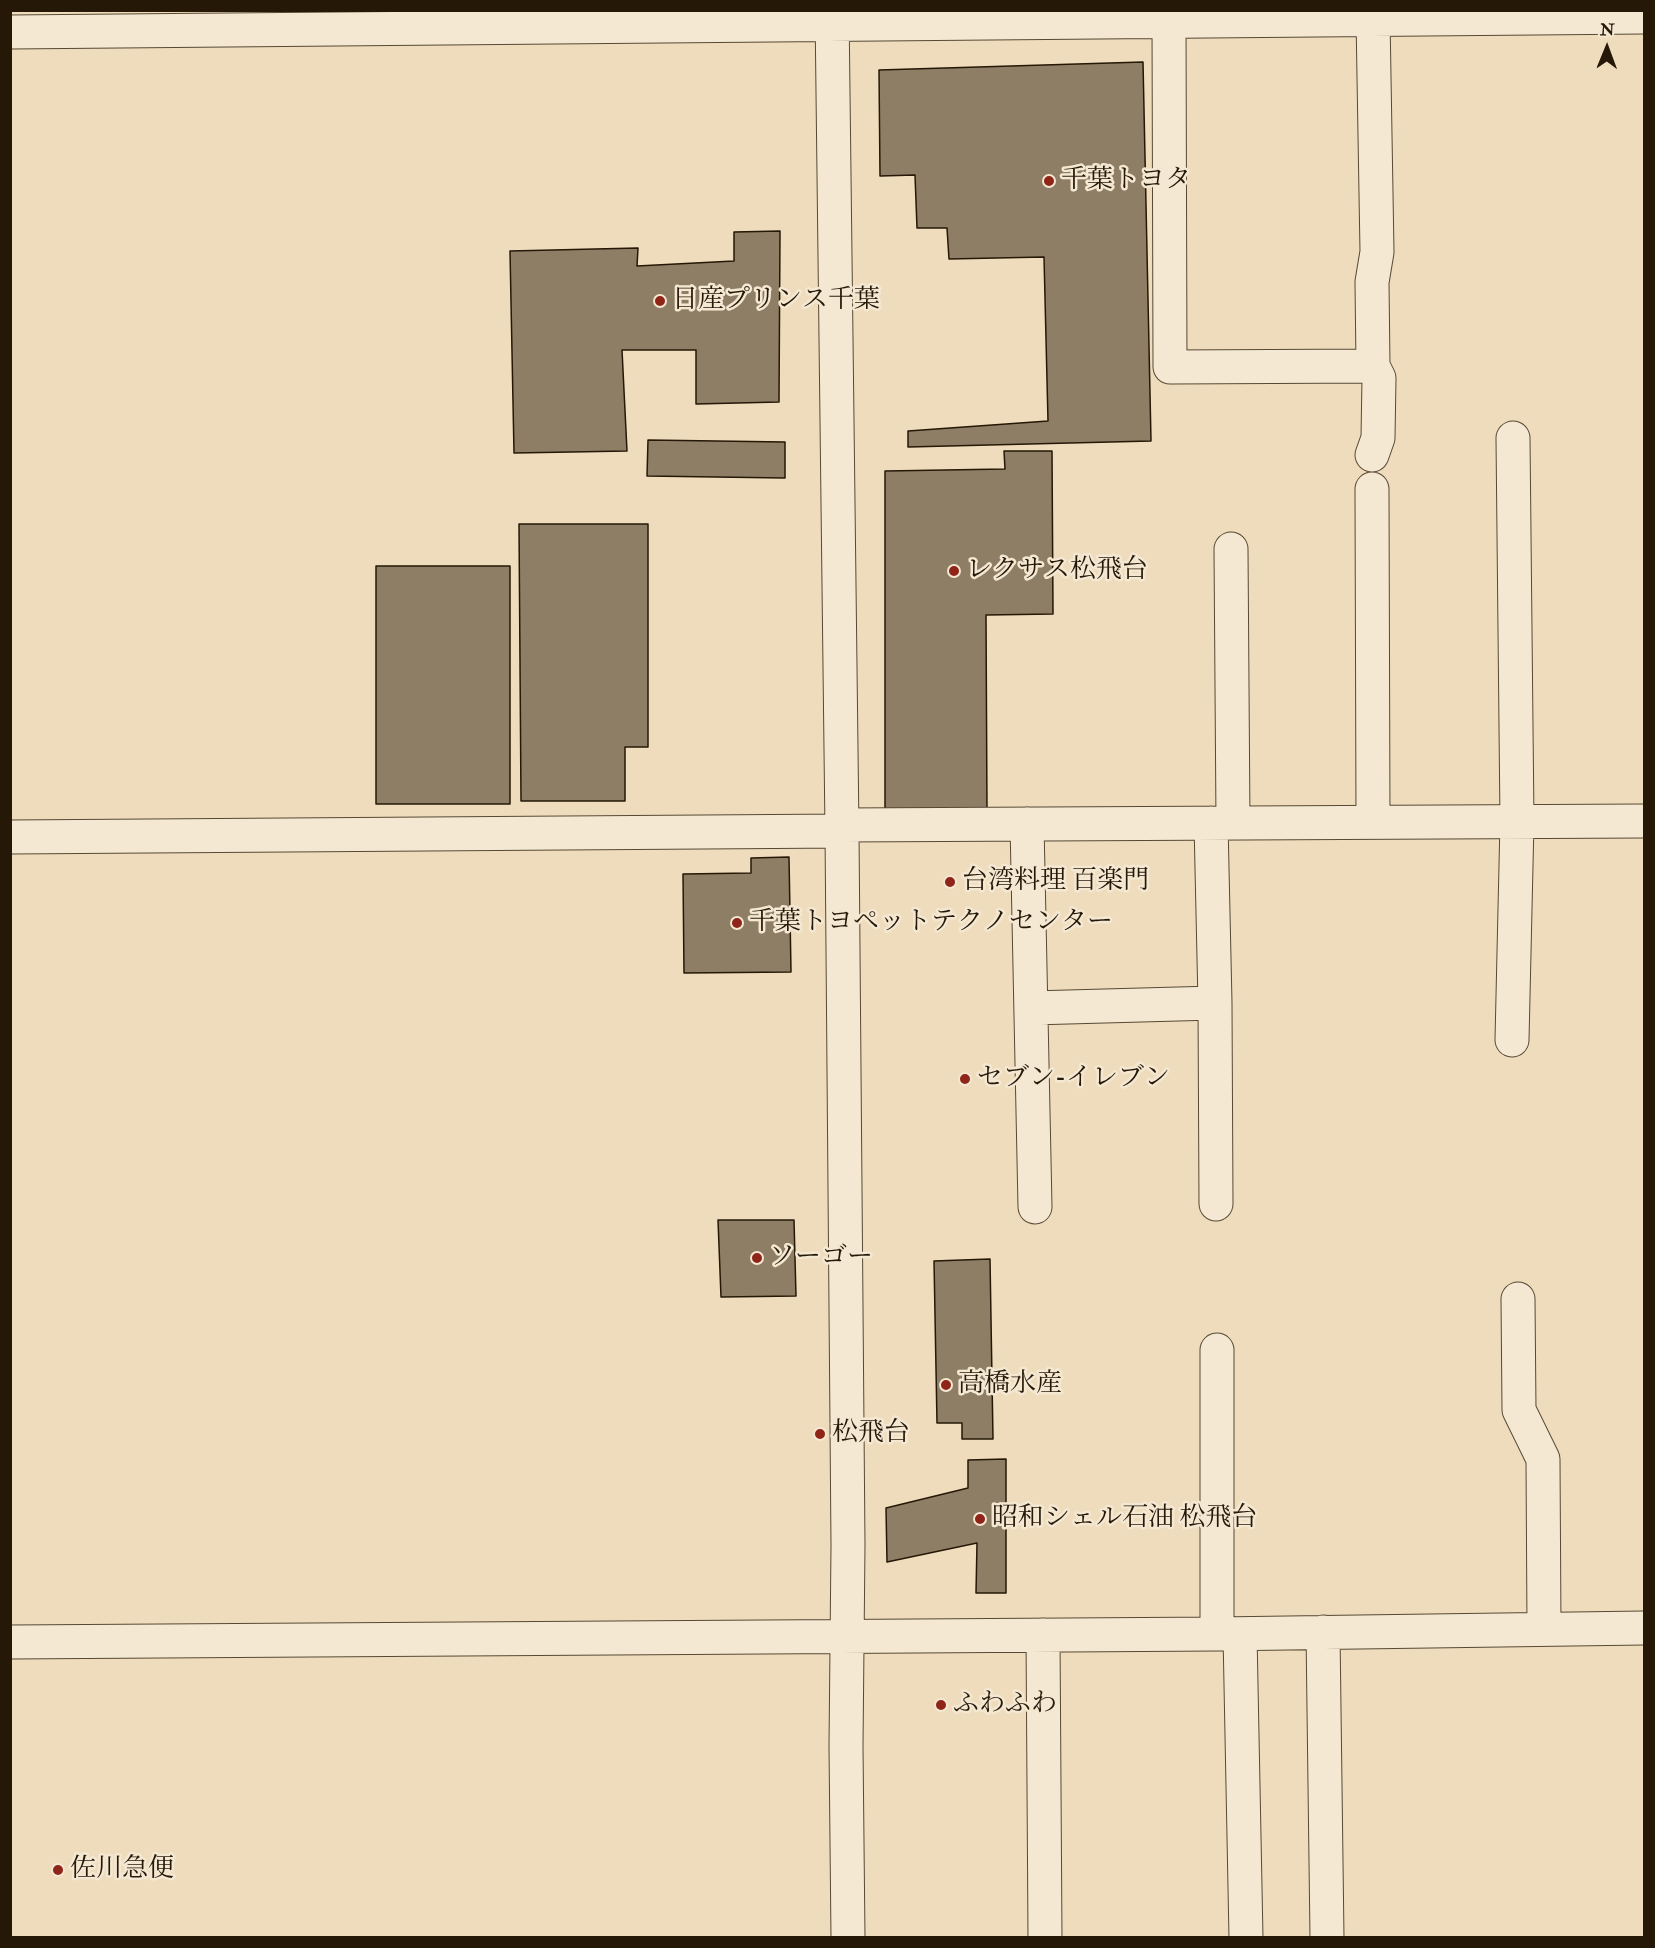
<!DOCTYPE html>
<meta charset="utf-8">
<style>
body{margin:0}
#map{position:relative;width:1655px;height:1948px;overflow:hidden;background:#eedcbc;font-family:"IM FELL Double Pica",serif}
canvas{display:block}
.frame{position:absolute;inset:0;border:12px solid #251807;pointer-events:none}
.north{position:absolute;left:1577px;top:18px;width:60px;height:60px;-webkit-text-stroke:4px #f4e8d3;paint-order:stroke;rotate:1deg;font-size:16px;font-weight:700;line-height:24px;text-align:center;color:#251807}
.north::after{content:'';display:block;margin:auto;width:21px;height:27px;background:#251807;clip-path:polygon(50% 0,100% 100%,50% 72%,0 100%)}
</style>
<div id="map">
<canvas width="1655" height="1948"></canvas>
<div class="frame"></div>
<div class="north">N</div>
</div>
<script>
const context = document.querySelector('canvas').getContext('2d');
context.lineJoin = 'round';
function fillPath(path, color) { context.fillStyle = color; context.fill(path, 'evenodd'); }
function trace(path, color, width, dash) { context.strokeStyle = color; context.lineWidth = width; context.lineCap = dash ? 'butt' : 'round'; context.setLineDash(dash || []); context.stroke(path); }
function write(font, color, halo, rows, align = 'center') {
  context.font = font + ' "IM FELL Double Pica","Noto Serif JP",serif'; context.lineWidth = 5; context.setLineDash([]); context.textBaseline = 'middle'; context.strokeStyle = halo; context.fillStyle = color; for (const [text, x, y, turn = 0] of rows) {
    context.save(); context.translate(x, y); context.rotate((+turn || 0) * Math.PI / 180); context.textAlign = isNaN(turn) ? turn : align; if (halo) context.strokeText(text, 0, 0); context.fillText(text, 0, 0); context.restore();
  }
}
const building = new Path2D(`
 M 1143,62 L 1151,441 L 908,447 L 908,431 L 1048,421 L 1044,257 L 949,259 L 947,228 L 917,228 L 915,175 L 880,176 L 879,70 Z
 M 780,231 L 779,402 L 696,404 L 696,350 L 622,350 L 627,451 L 514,453 L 510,251 L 638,248 L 637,266 L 734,261 L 734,232 Z
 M 648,440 L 785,442 L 785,478 L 647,476 Z
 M 1004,451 L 1052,451 L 1053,614 L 986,615 L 987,813 L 885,817 L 885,471 L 1005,469 Z
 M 519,524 L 648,524 L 648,747 L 625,747 L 625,801 L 521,801 Z
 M 376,566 L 510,566 L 510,804 L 376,804 Z
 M 789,857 L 791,972 L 684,973 L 683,874 L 751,873 L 751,858 Z
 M 718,1220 L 794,1220 L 796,1296 L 721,1297 Z
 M 990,1259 L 993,1439 L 962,1439 L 962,1423 L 937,1423 L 934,1261 Z
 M 1006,1459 L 1006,1593 L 976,1593 L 977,1543 L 887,1562 L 886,1508 L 968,1488 L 968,1460 Z`);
fillPath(building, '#8e7e65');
trace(building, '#251807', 1.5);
const minor = new Path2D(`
 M 832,10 L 842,831 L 848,1545 L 846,1746 L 848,1938
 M 1169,20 L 1170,367 L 1373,366 L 1372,282 L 1377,252 L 1373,18
 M 10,32 L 1644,17
 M 1372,455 L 1378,438 L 1379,378 L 1373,366
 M 1372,489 L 1373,822
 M 1231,549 L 1233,823
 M 1211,823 L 1215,1003 L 1216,1204
 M 1027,824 L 1035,1207
 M 842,825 L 1644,821
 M 10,837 L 842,831
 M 1031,1008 L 1215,1003
 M 1512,1040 L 1517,822 L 1513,438
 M 1518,1299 L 1519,1410 L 1543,1459 L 1544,1629
 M 1323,1632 L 1327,1938
 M 1217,1634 L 1217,1350
 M 1240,1634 L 1246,1938
 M 1043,1635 L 1045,1938
 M 10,1642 L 1217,1634 L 1644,1628`);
trace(minor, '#574934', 35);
trace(minor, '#f4e8d3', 33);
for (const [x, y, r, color] of [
 [1049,181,6,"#8f2418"],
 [660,301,6,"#8f2418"],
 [954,571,6,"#8f2418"],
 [950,882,6,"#8f2418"],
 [737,923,6,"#8f2418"],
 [965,1079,6,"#8f2418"],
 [757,1258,6,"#8f2418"],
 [946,1385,6,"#8f2418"],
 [820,1434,6,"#8f2418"],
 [980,1519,6,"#8f2418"],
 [941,1705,6,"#8f2418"],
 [58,1870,6,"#8f2418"]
]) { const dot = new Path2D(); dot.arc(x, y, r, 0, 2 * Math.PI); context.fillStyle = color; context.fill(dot); trace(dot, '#f4e8d3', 2); }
write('26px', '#251807', '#f4e8d3', [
 ["千葉トヨタ",1061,181],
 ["日産プリンス千葉",672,301],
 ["レクサス松飛台",966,571],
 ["台湾料理 百楽門",962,882],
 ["千葉トヨペットテクノセンター",749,923],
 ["セブン-イレブン",977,1079],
 ["ソーゴー",769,1258],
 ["高橋水産",958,1385],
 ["松飛台",832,1434],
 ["昭和シェル石油 松飛台",992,1519],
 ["ふわふわ",953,1705],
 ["佐川急便",70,1870]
], 'left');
</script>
